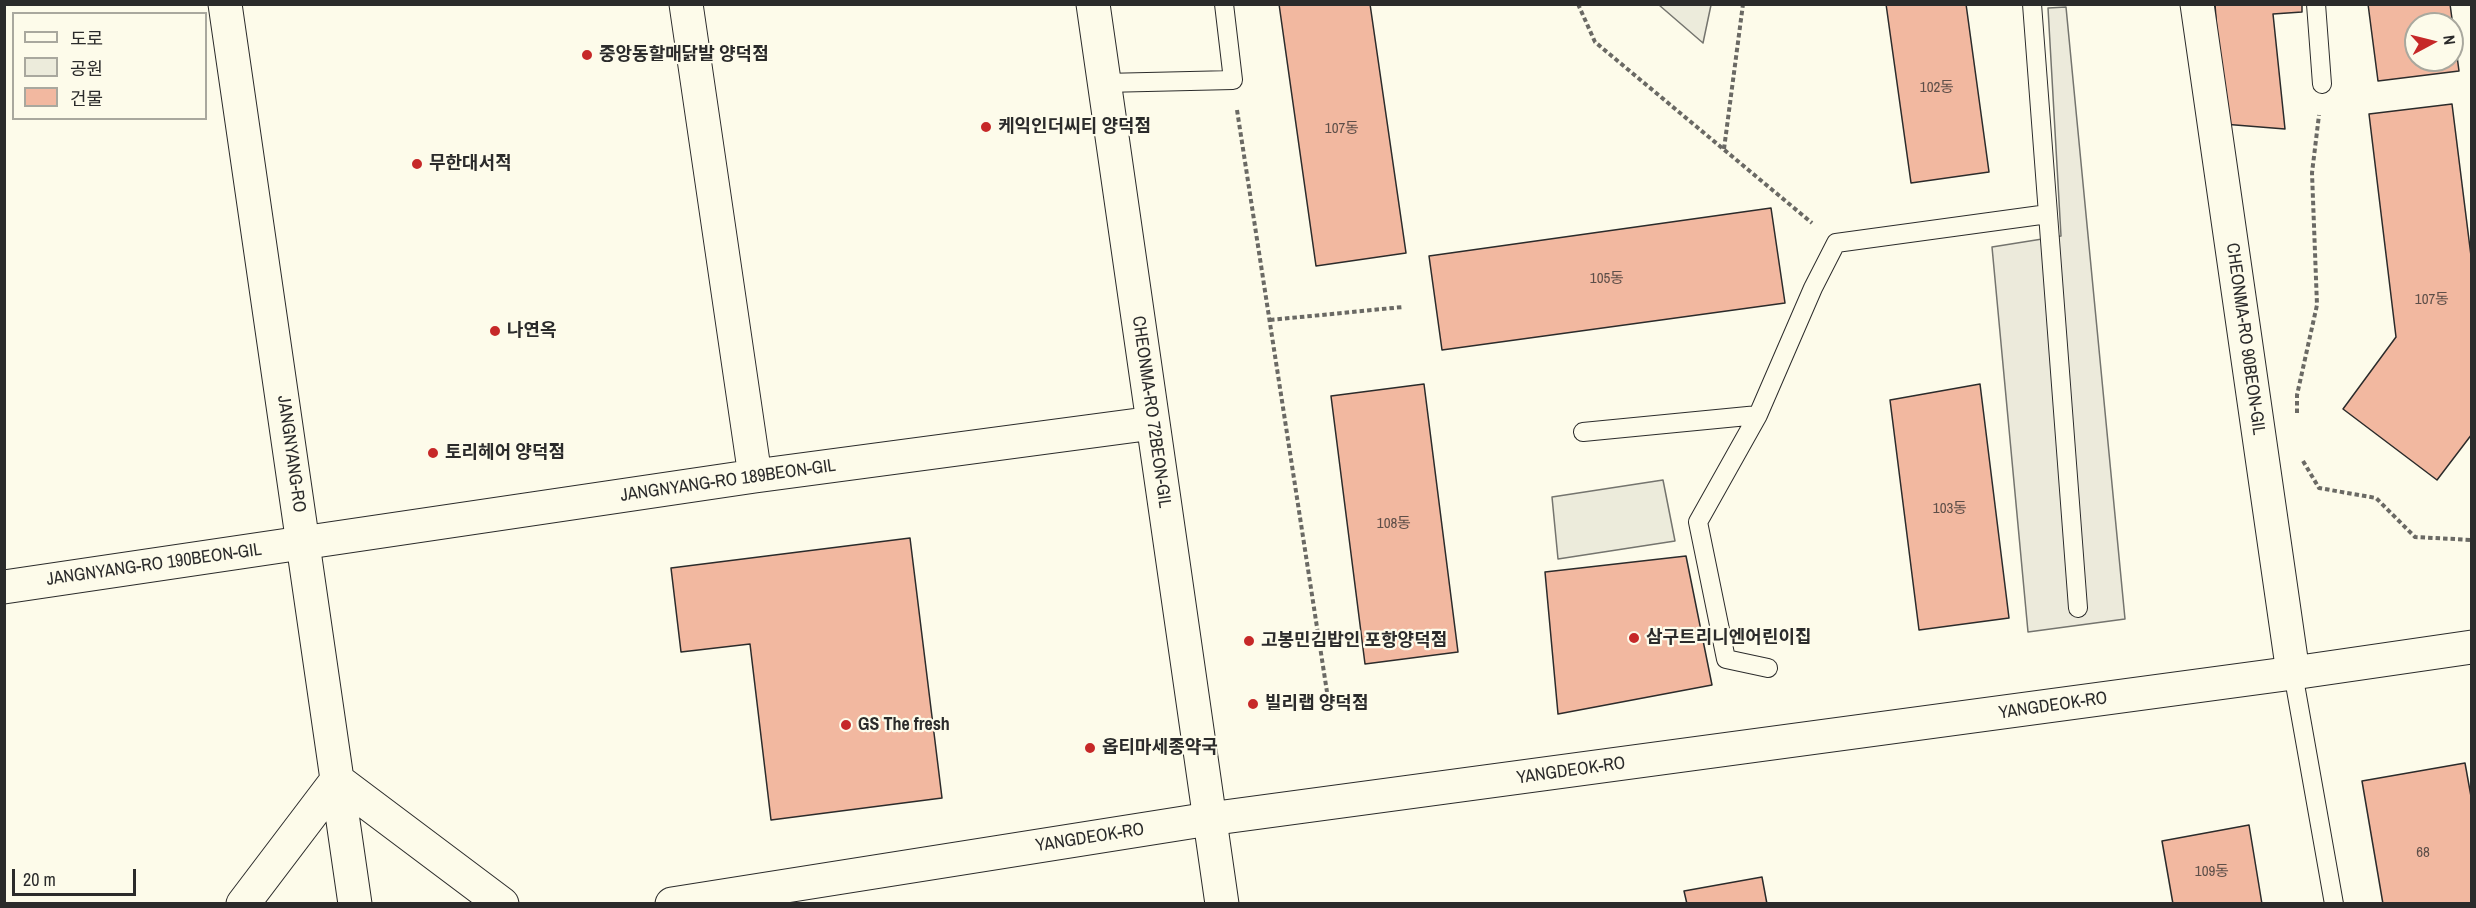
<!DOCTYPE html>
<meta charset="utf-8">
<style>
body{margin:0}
#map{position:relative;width:2476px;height:908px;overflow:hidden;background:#fdfbea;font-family:"Archivo Narrow","Noto Sans KR",sans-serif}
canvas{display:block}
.frame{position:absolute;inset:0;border:6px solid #2b2b2b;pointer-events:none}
.legend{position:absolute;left:12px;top:12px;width:195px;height:108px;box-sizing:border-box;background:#fdfbea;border:2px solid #a9a89e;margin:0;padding:8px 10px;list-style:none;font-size:18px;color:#2b2b2b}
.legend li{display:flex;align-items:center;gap:12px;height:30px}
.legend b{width:30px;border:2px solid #a9a89e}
.north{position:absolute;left:2404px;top:12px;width:60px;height:60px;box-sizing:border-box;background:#fdfbea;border:2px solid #a9a89e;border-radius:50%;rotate:83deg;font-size:16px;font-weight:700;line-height:24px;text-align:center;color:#2b2b2b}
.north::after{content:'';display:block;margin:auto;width:21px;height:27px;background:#c62828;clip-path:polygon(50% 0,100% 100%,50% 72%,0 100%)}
.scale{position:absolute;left:12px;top:869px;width:124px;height:27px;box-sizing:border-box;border:3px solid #2b2b2b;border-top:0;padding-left:8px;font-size:18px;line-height:21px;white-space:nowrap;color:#2b2b2b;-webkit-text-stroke:4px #fdfbea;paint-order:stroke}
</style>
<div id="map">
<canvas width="2476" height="908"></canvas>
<div class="frame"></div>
<ul class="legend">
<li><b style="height:8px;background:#fdfbea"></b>도로</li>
<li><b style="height:16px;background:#ecebdb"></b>공원</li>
<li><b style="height:16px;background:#f2b8a0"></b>건물</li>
</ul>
<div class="north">N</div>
<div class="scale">20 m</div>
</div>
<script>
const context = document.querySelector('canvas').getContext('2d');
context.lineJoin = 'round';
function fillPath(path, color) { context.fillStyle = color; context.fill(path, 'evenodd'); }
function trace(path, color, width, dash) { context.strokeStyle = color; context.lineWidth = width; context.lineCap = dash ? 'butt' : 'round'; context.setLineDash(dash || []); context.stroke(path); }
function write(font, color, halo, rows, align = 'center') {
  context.font = font + ' "Archivo Narrow","Noto Sans KR",sans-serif'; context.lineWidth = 4.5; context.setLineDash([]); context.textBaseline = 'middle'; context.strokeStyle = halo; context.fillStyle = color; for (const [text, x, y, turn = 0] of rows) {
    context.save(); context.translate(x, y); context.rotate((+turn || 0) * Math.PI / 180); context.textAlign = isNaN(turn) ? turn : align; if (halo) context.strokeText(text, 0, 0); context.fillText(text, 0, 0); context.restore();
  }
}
const green = new Path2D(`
 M 1659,5 L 1711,5 L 1703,43 Z
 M 1663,480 L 1675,541 L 1558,559 L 1552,497 Z`);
fillPath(green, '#ecebdb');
trace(green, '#74746e', 1.5);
const parking = new Path2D(`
 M 2066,7 L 2125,619 L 2028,632 L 1992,247 L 2061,236 L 2048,8 Z`);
fillPath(parking, '#eceadb');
trace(parking, '#74746e', 1.5);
const building = new Path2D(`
 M 1279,4 L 1370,4 L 1406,253 L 1316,266 Z
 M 1886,4 L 1966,4 L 1989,172 L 1911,183 Z
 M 2215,4 L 2302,4 L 2302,12 L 2273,14 L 2285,129 L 2223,124 Z
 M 2368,4 L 2450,4 L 2459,71 L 2378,81 ZM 2416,24 L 2452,24 L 2452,60 L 2416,60 Z
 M 2452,104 L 2472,264 L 2472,434 L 2437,480 L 2343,409 L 2396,337 L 2369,114 Z
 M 1771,208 L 1785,303 L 1442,350 L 1429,256 Z
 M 1424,384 L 1458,652 L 1365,664 L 1331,396 Z
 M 1980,384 L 2009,618 L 1919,630 L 1890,400 Z
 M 910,538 L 942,798 L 771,820 L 750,644 L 681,652 L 671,568 Z
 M 1686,556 L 1712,685 L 1558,714 L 1545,572 Z
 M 2465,763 L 2472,802 L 2472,904 L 2383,904 L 2362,781 Z
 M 2249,825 L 2262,904 L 2173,904 L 2162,841 Z
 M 1762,877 L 1767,904 L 1687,904 L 1684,891 Z`);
fillPath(building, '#f2b8a0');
trace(building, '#2b2b2b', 1.5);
const lane = new Path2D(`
 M 2032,4 L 2078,608
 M 2316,4 L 2322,84
 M 1104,83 L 1233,80 L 1224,4
 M 1758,415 L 1698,522 L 1726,659 L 1768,668
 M 1583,432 L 1758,415 L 1813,288 L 1836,243 L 2048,214
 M 2293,673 L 2334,904`);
const street = new Path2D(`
 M 686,4 L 755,476
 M 1093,4 L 1222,904
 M 2197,4 L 2293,673
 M 4,587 L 755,476 L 1153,423`);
const secondary = new Path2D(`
 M 225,4 L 355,904
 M 243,904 L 337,780 L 502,904
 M 672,904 L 1209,819 L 2293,673 L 2472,647`);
trace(lane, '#2b2b2b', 20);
trace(street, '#2b2b2b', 35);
trace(secondary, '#2b2b2b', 35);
trace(new Path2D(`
 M 1578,4 L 1595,42 L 1812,223
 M 1237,110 L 1327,692
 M 1724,149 L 1743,4
 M 1270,320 L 1403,307
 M 2297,413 L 2297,395 L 2317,305 L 2312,173 L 2319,115
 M 2303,461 L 2319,488 L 2376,498 L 2415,537 L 2472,540`), '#6a6964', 4, [4.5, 3]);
trace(lane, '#fdfbea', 18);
trace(street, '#fdfbea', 33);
trace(secondary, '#fdfbea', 33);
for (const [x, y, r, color] of [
 [587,55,6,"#c62828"],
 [986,127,6,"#c62828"],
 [417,164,6,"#c62828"],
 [495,331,6,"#c62828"],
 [433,453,6,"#c62828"],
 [1634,638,6,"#c62828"],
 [1249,641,6,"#c62828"],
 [1253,704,6,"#c62828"],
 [846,725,6,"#c62828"],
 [1090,748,6,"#c62828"]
]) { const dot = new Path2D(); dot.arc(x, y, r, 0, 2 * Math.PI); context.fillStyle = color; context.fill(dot); trace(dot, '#fdfbea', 2); }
write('15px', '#5d4e48', null, [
 ["102동",1937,88],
 ["107동",1342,129],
 ["105동",1607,279],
 ["107동",2432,300],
 ["103동",1950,509],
 ["108동",1394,524],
 ["68",2423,853],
 ["109동",2212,872]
]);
write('bold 18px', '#2b2b2b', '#fdfbea', [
 ["중앙동할매닭발 양덕점",599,55],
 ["케익인더씨티 양덕점",998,127],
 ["무한대서적",429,164],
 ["나연옥",507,331],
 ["토리헤어 양덕점",445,453],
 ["삼구트리니엔어린이집",1646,638],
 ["고봉민김밥인 포항양덕점",1261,641],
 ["빌리랩 양덕점",1265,704],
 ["GS The fresh",858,725],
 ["옵티마세종약국",1102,748]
], 'left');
write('18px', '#2b2b2b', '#fdfbea', [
 ["CHEONMA-RO 90BEON-GIL",2245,339,82],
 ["CHEONMA-RO 72BEON-GIL",1151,412,82],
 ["JANGNYANG-RO",291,454,82],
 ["JANGNYANG-RO 189BEON-GIL",728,481,-8],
 ["JANGNYANG-RO 190BEON-GIL",154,565,-8],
 ["YANGDEOK-RO",2053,706,-8],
 ["YANGDEOK-RO",1571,771,-8],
 ["YANGDEOK-RO",1090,838,-9]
]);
</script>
